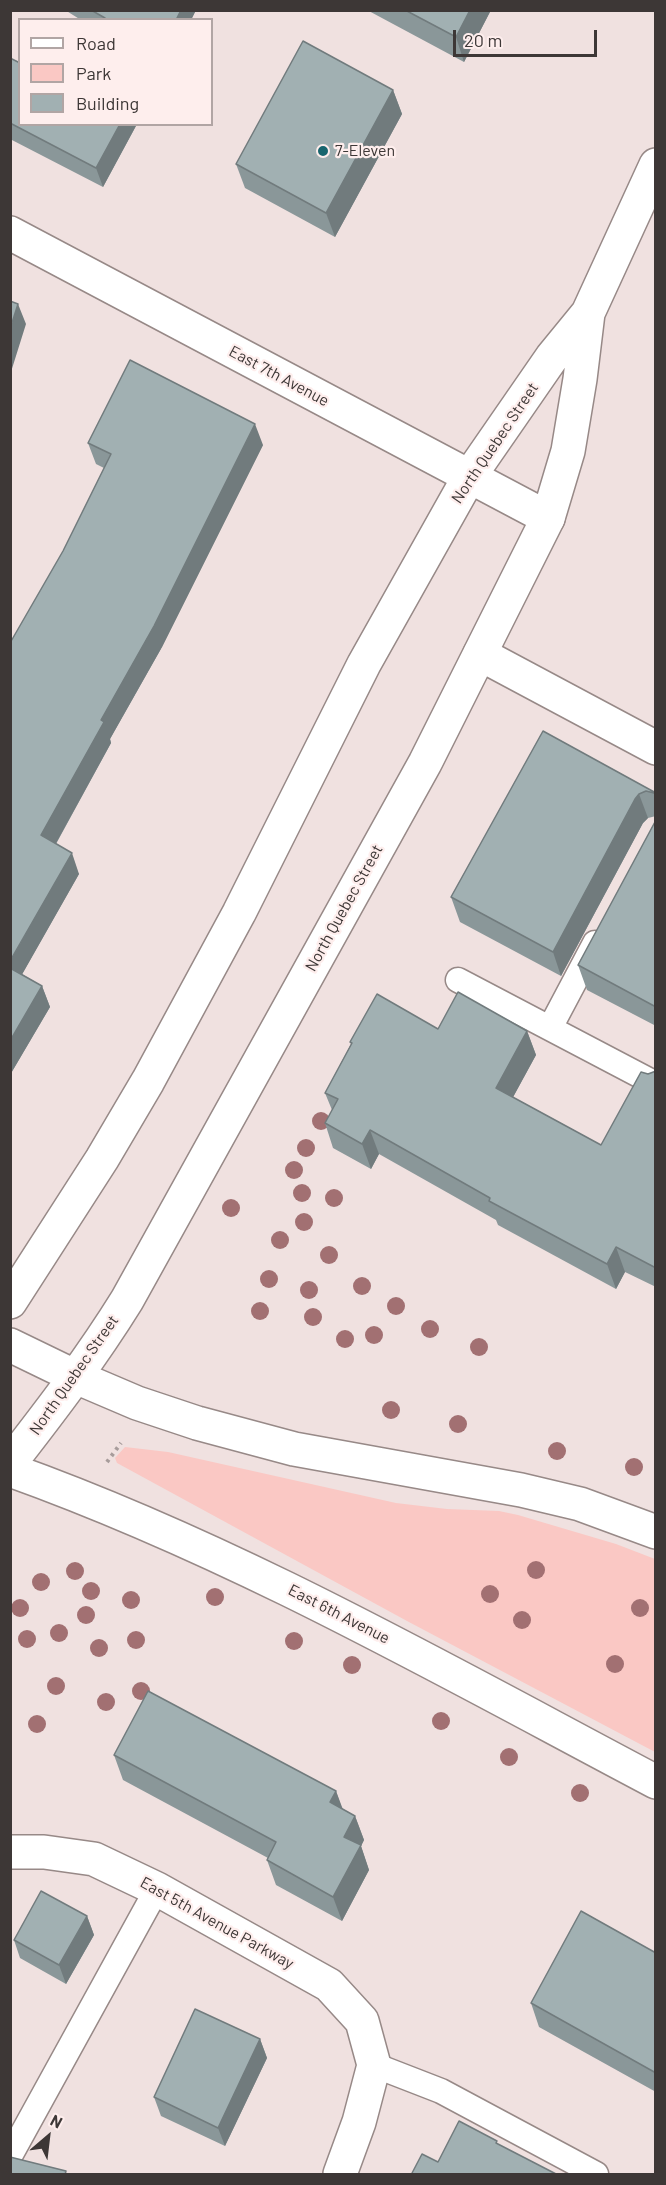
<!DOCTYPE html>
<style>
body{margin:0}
#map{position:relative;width:666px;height:2185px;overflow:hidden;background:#f0e1e0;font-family:Barlow,sans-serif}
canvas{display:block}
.frame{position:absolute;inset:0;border:12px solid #3d3736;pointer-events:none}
.legend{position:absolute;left:18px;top:18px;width:195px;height:108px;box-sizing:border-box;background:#feeeed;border:2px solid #b1a5a4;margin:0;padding:8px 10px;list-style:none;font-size:18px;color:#3d3736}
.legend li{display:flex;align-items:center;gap:12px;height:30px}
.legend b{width:30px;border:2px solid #b1a5a4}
.north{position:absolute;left:18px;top:2107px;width:60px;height:60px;-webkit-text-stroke:4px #feeeed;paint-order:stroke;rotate:28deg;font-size:16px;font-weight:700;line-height:24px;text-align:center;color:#3d3736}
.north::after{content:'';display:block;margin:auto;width:21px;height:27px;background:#3d3736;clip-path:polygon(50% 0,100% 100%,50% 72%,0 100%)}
.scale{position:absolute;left:453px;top:30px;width:144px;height:27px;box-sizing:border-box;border:3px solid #3d3736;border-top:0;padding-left:8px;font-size:18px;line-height:21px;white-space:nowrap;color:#3d3736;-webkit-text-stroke:4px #feeeed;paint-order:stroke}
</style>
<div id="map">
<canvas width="666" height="2185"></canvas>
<div class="frame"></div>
<ul class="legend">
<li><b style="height:8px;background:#fff"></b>Road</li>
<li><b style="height:16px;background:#fac8c4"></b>Park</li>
<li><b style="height:16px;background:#a1b0b2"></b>Building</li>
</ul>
<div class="north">N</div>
<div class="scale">20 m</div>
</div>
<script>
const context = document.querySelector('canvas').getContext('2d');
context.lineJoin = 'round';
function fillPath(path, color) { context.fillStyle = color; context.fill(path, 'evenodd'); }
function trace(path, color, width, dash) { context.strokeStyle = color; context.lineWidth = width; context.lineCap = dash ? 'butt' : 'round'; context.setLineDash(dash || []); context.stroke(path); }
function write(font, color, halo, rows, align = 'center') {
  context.font = font + ' Barlow,sans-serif'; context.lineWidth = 4.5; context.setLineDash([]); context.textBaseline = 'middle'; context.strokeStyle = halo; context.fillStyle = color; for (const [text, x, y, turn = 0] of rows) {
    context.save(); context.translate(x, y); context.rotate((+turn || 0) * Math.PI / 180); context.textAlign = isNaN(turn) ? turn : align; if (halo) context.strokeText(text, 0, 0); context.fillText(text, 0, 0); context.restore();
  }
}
fillPath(new Path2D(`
 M 125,1447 L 168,1452 L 396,1503 L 447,1509 L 499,1511 L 518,1515 L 616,1544 L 655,1559 L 655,1752 L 407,1621 L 117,1463 L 115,1458 Z`), '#fac8c4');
const lane = new Path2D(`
 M 458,980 L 656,1084
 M 550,1028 L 595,943
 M 374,2065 L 441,2091 L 596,2174
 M 10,2156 L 157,1889`);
const street = new Path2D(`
 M 10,233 L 548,518
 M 480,654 L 656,748
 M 10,1852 L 44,1852 L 94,1859 L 157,1889 L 329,1985 L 362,2021 L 374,2065 L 359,2122 L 340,2174`);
const secondary = new Path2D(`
 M 10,1302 L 102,1159 L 148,1081 L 239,913 L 364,664 L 469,477 L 552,357 L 588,313 L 656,165
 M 10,1345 L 76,1377 L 137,1403 L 197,1423 L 294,1449 L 521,1490 L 580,1504 L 656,1532
 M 10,1463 C 52,1409 91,1358 127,1300 L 425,763 L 548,518 L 568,451 L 580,379 L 588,313
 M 10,1470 C 236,1551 444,1670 656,1782`);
trace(lane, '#978987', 27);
trace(street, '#978987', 36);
trace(secondary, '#978987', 36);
trace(new Path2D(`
 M 107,1462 L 121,1443`), '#a79c9b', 4, [3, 4.5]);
trace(lane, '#fff', 24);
trace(street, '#fff', 33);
trace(secondary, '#fff', 33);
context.fillStyle = '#a27072';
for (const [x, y] of [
 [321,1121],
 [306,1148],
 [294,1170],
 [302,1193],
 [334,1198],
 [231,1208],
 [304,1222],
 [280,1240],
 [329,1255],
 [269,1279],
 [362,1286],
 [309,1290],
 [396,1306],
 [260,1311],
 [313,1317],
 [430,1329],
 [374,1335],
 [345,1339],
 [479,1347],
 [391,1410],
 [458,1424],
 [557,1451],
 [634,1467],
 [536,1570],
 [75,1571],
 [41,1582],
 [91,1591],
 [490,1594],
 [215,1597],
 [131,1600],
 [20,1608],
 [640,1608],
 [86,1615],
 [522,1620],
 [59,1633],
 [27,1639],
 [136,1640],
 [294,1641],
 [99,1648],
 [615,1664],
 [352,1665],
 [56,1686],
 [141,1691],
 [106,1702],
 [441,1721],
 [37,1724],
 [509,1757],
 [580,1793]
]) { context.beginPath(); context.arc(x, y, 9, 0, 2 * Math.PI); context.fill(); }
fillPath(new Path2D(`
 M 65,10 L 196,10 L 191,20 L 81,20 Z
 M 367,10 L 491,10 L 464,62 Z
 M 10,58 L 20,124 L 137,124 L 103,187 L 10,139 Z
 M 393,90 L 402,114 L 335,237 L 245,188 L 236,164 Z
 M 88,443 L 263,445 L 162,647 L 110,739 L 111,743 L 56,844 L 79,874 L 22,974 L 42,986 L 50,1007 L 10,1075 L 63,551 L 104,468 L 96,464 Z
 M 543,731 L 656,793 L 656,816 L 648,818 L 643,823 L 561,976 L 460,922 L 451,897 Z
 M 656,820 L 656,1026 L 587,990 L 578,965 Z
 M 438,1029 L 527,1031 L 536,1055 L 513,1097 L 601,1145 L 648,1074 L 656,1071 L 656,1287 L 625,1272 L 616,1289 L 498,1225 L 496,1220 L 379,1154 L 371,1169 L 333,1148 L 325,1123 L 332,1110 L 325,1093 L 351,1044 L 350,1042 Z
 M 114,1755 L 336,1791 L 342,1809 L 355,1816 L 364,1840 L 361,1846 L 369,1870 L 342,1921 L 276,1885 L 267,1860 L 268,1858 L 123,1780 Z
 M 87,1916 L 94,1935 L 66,1984 L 20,1958 L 14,1940 Z
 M 656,1953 L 656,2092 L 539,2027 L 531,2003 Z
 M 260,2039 L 267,2058 L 225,2146 L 161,2116 L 154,2097 Z`), '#8a9799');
fillPath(new Path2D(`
 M 181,10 L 196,10 L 191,20 L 176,20 Z
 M 470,10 L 491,10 L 464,62 L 456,37 Z
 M 393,90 L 402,114 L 335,237 L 326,213 Z
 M 120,124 L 137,124 L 103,187 L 96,168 Z
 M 18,304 L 26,324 L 10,375 L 10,329 Z
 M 255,424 L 263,445 L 162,647 L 110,739 L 111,743 L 49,856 L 41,835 Z
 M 639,794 L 648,818 L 643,823 L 561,976 L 553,952 L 635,799 Z
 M 72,853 L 79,874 L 15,987 L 10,974 L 10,961 Z
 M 42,986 L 50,1007 L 10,1075 L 10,1041 Z
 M 527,1031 L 536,1055 L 505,1112 L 496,1088 Z
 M 370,1130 L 379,1154 L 371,1169 L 362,1144 Z
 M 616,1247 L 625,1272 L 616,1289 L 607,1264 Z
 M 336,1791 L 345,1815 L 330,1802 Z
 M 355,1816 L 364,1840 L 361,1846 L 369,1870 L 342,1921 L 333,1897 L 344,1837 Z
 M 87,1916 L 94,1935 L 66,1984 L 59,1965 Z
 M 260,2039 L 267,2058 L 225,2146 L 218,2128 Z`), '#717b7d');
const building = new Path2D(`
 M 91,10 L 181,10 L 176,20 L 104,20 L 105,18 Z
 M 405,10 L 470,10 L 456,37 Z
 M 303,41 L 393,90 L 326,213 L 236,164 Z
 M 10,58 L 20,63 L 20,124 L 120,124 L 96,168 L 10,123 Z
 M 10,301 L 18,304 L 10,329 Z
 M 130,360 L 255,424 L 154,626 L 101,720 L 104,722 L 41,835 L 72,853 L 10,961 L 10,643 L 63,551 L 111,454 L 88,443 Z
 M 543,731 L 656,793 L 656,795 L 654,793 L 646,791 L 639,794 L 635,799 L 553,952 L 451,897 Z
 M 656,820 L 656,1007 L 578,965 Z
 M 10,968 L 42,986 L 10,1041 Z
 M 458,992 L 527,1031 L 496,1088 L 601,1145 L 641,1072 L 648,1074 L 656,1071 L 656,1268 L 616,1247 L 607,1264 L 489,1201 L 490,1198 L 370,1130 L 362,1144 L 325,1123 L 338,1099 L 325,1093 L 352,1043 L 350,1042 L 377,994 L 438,1029 Z
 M 148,1691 L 336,1791 L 330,1802 L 355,1816 L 344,1837 L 361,1845 L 333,1897 L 267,1860 L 276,1842 L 114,1755 Z
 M 41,1891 L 87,1916 L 59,1965 L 14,1940 Z
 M 581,1911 L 656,1953 L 656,2073 L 531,2003 Z
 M 195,2009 L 260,2039 L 218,2128 L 154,2097 Z
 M 459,2121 L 497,2141 L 496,2143 L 558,2175 L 411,2175 L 422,2154 L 438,2162 Z
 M 10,2157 L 66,2171 L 65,2175 L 10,2175 Z`);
fillPath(building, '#a1b0b2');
trace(building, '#717b7d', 1.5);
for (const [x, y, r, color] of [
 [323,151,6,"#18656e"]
]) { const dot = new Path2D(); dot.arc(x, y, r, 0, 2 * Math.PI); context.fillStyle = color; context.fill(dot); trace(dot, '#feeeed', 2); }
write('16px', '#3d3736', '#feeeed', [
 ["7-Eleven",335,151]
], 'left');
write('16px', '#3d3736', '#feeeed', [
 ["East 7th Avenue",279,376,28],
 ["North Quebec Street",495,443,-56],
 ["North Quebec Street",344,908,-61],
 ["North Quebec Street",74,1375,-55],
 ["East 6th Avenue",339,1614,27],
 ["East 5th Avenue Parkway",217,1923,29]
]);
</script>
